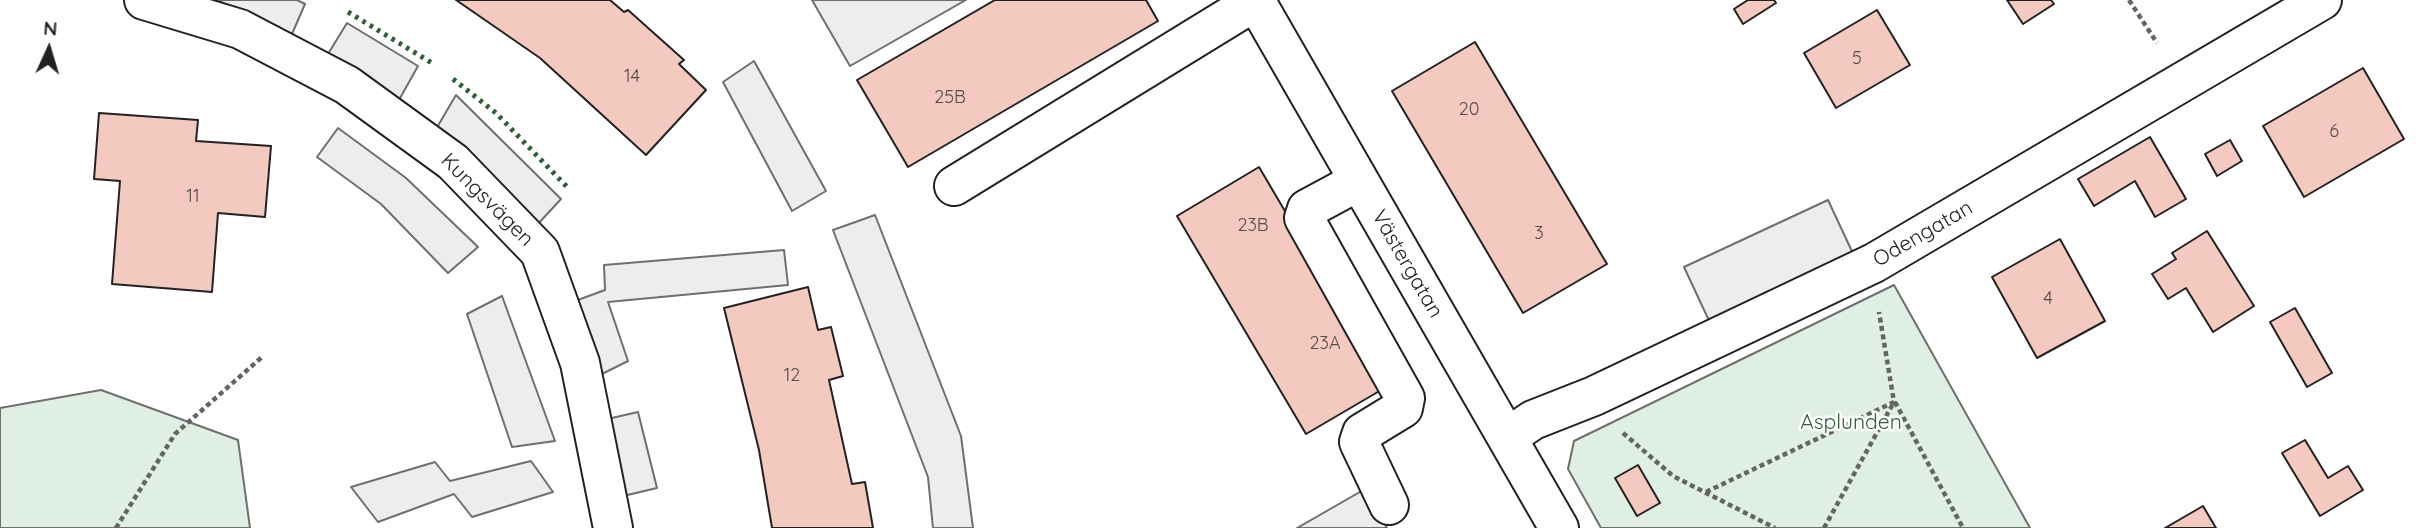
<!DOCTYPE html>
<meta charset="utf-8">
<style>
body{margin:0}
#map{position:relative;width:2423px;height:528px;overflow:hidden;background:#fff;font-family:Quicksand,sans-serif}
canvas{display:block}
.north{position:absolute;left:14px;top:14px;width:70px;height:70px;-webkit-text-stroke:5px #fff;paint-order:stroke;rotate:4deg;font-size:19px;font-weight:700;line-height:28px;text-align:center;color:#222}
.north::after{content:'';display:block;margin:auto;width:24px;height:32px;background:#222;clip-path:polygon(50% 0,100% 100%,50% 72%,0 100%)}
</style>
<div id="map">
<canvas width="2423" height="528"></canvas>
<div class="north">N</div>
</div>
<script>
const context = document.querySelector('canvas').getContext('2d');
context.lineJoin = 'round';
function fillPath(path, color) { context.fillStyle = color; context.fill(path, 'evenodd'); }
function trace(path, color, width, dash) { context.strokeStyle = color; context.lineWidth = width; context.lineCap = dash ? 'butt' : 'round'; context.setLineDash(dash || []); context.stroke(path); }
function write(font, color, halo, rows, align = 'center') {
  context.font = font + ' Quicksand,sans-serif'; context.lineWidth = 5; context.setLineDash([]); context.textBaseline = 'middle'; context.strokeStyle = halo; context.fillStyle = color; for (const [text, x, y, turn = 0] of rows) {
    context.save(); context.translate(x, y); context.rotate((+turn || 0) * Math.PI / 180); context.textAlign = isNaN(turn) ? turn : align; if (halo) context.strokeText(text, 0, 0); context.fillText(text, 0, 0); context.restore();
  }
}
const green = new Path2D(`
 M 1894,285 L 2030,528 L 1601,528 L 1568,469 L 1574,441 Z
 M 101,390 L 238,440 L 250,528 L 0,528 L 0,408 Z`);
fillPath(green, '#e0efe3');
trace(green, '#6f6f6f', 2);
const parking = new Path2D(`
 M 217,0 L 297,0 L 305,4 L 292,34 Z
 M 812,0 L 966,0 L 850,66 Z
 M 347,23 L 418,66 L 399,100 L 328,54 Z
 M 754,61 L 826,191 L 792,211 L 723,82 Z
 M 456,95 L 561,199 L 537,225 L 436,129 Z
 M 338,128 L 406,178 L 478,247 L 448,273 L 381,204 L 317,157 Z
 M 1828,200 L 1863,275 L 1719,342 L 1684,267 Z
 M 875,215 L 961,436 L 973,528 L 933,528 L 928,477 L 833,230 Z
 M 784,250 L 788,285 L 608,302 L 628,361 L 592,379 L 567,304 L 605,290 L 604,265 Z
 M 502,296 L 555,441 L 512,447 L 467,314 Z
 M 638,412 L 657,488 L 619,497 L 603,420 Z
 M 531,461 L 553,492 L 472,517 L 454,494 L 378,522 L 351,487 L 435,462 L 450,481 Z
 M 1365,489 L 1387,528 L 1297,528 Z`);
fillPath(parking, '#ededed');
trace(parking, '#6f6f6f', 2);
const building = new Path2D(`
 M 456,0 L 610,0 L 624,12 L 628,10 L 684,60 L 679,64 L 706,90 L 646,155 L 540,58 Z
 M 995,0 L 1146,0 L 1158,21 L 908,167 L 857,80 Z
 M 1748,0 L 1774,0 L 1776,3 L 1743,24 L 1734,9 Z
 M 2007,0 L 2051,0 L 2054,4 L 2023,24 Z
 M 1877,10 L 1910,65 L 1836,108 L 1804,53 Z
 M 1475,42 L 1607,264 L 1523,313 L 1392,91 Z
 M 2363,68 L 2404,139 L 2304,197 L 2263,126 Z
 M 99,113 L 198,120 L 196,141 L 271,146 L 265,217 L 218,213 L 212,292 L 112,284 L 120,181 L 94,179 Z
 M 2150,137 L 2186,199 L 2155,217 L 2135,181 L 2094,206 L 2078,179 Z
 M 2230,140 L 2242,161 L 2217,176 L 2205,154 Z
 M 1259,167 L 1388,386 L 1306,434 L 1177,216 Z
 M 2207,231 L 2254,306 L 2213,332 L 2186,288 L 2168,299 L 2152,274 L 2176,259 L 2172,253 Z
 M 2060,239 L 2105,321 L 2037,358 L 1992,277 Z
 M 808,287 L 818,330 L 831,327 L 843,376 L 829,380 L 852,484 L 865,482 L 873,528 L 772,528 L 759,450 L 724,308 Z
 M 2295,308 L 2332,373 L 2307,387 L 2270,322 Z
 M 2305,440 L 2328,478 L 2348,466 L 2363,490 L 2320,516 L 2282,453 Z
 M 1638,465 L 1660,503 L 1637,516 L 1615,478 Z
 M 2203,506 L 2216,528 L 2165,528 Z`);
fillPath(building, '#f3c9c0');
trace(building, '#222', 2);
const minor = new Path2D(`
 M 144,0 L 240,29 L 347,85 L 453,162 L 540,252 L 580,363 L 613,528
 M 1255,0 L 1559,528
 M 1359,181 L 1307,209 L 1304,218 L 1405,398 L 1403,408 L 1362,433 L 1359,442 L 1389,505
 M 954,186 L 1257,0
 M 1508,437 L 1533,420 L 1594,396 L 1874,263 L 2322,0`);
trace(minor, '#222', 42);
trace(new Path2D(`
 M 2129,0 L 2157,43
 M 1895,402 L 1963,528
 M 1623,433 L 1673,476 L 1775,528
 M 1706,492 L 1894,402 L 1879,312
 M 116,528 L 175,434 L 262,357
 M 1824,528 L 1894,402`), '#646464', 4.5, [5, 3.5]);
trace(minor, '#fff', 38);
trace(new Path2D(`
 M 348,12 L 432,63
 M 453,79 L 496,113 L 569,189`), '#2f5e38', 5, [3.5, 5]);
write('18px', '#564c4a', null, [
 ["5",1857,59],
 ["14",632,77],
 ["25B",950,98],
 ["20",1469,110],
 ["6",2334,132],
 ["11",193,197],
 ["23B",1253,226],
 ["3",1539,234],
 ["4",2048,299],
 ["23A",1325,344],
 ["12",792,376]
]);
write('21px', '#222', '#fff', [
 ["Kungsvägen",487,200,45],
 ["Odengatan",1923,234,-30],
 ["Västergatan",1407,264,60]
]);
write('21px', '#2f5e38', '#fff', [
 ["Asplunden",1851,423]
]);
</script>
